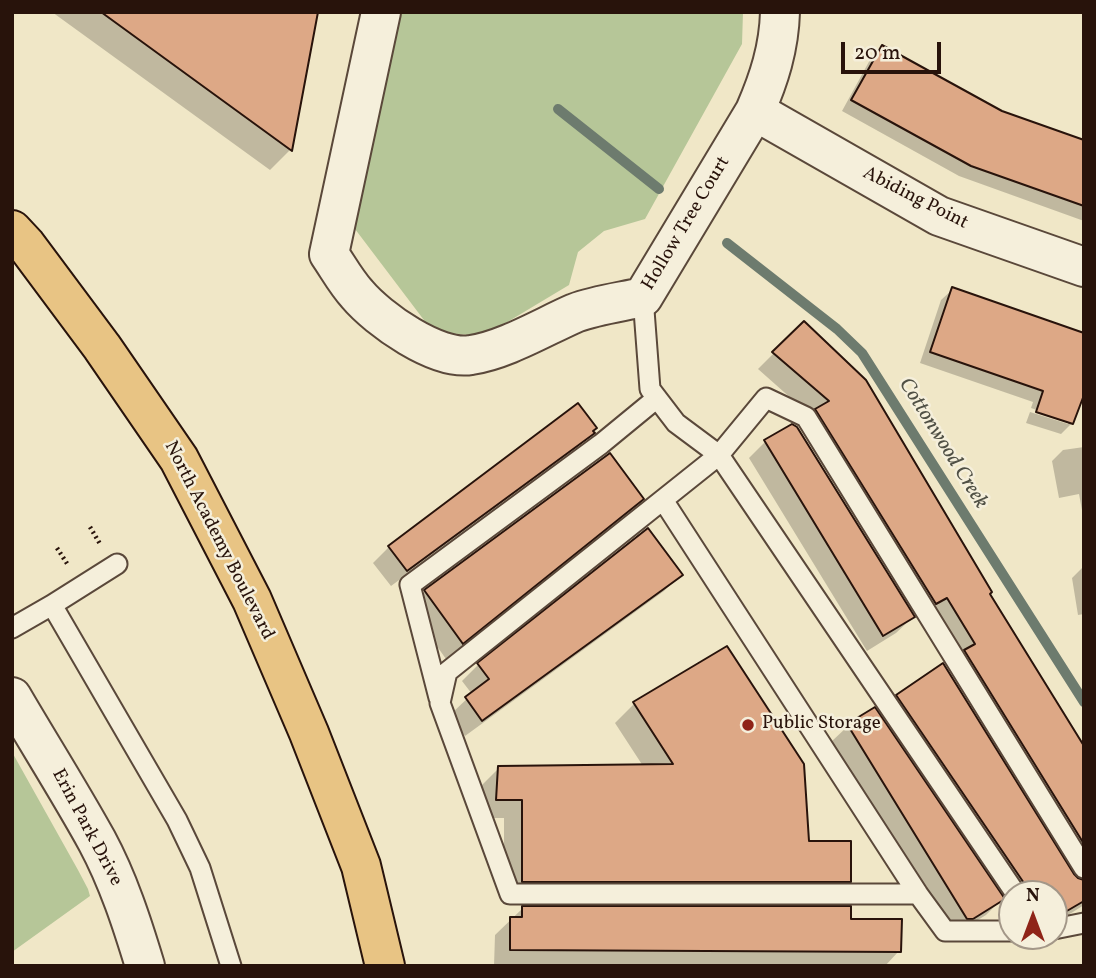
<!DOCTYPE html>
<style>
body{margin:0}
#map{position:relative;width:1096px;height:978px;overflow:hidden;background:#f0e7c7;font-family:Vollkorn,serif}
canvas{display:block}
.frame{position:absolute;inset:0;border:14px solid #28130b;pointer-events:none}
.north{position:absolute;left:998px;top:880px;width:70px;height:70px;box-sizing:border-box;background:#f5efdb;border:2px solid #a39788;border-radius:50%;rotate:0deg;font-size:19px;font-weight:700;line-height:28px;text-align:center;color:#28130b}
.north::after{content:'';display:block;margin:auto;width:24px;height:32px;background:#8f2418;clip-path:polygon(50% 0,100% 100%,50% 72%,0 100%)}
.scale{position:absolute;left:841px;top:42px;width:100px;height:32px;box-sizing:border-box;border:4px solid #28130b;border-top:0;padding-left:9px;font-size:21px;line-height:24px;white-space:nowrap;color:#28130b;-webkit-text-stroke:5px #f5efdb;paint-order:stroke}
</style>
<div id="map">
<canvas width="1096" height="978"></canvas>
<div class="frame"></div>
<div class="north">N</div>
<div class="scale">20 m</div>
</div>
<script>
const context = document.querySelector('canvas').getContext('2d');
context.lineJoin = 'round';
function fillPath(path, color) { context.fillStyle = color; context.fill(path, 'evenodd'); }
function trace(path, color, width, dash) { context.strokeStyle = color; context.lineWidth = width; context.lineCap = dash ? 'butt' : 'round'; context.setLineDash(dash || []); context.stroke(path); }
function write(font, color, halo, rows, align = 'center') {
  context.font = font + ' Vollkorn,serif'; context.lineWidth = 5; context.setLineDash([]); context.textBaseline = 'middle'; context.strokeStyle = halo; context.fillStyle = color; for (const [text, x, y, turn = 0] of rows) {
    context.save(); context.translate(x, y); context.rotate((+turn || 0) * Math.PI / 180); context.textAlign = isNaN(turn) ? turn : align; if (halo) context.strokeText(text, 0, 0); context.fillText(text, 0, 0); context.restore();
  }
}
fillPath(new Path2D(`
 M 399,12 L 743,12 L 742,44 L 645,219 L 604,231 L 578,252 L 569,285 L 484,336 L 433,332 L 355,229 Z
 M 12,752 L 78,870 L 88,889 L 90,896 L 12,952 Z`), '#b6c698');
fillPath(new Path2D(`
 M 52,12 L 317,12 L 290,150 L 270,170 Z
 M 882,47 L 987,107 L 1084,142 L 1084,221 L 959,176 L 842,111 L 871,58 Z
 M 952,290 L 1084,334 L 1072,423 L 1061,434 L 1026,423 L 1030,412 L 1068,424 L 1068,421 L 1031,408 L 1033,402 L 920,363 L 941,300 Z
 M 804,323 L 988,594 L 1084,750 L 1084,905 L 1054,924 L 1054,894 L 1012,894 L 1012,899 L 1009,901 L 881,712 L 897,696 L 1072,876 L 1081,883 L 949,668 L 958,659 L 930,613 L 919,619 L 800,427 L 811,416 L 758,369 Z
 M 593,433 L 575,450 L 391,586 L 373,563 L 389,547 Z
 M 765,442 L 913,617 L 896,633 L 867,651 L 749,458 Z
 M 1084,447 L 1084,521 L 1079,494 L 1059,498 L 1052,461 L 1063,450 Z
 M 642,499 L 625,515 L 446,659 L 409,607 L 425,591 Z
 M 1083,567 L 1084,614 L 1078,615 L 1072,578 Z
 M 681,574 L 664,591 L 465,736 L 450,715 L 472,694 L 462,681 L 478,665 Z
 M 634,704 L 808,843 L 850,881 L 830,900 L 504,900 L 504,818 L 478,818 L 480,787 L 499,768 L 643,766 L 615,723 Z
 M 874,710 L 1002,899 L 986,915 L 955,934 L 950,934 L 831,742 L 848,726 Z
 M 523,908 L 850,920 L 899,951 L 885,966 L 494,966 L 495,935 Z`), '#0003');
trace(new Path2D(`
 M 558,109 L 659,189
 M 727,243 L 837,329 L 862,353 L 1084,702`), '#6d7b6e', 10);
const building = new Path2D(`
 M 101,12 L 318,12 L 292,151 Z
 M 882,45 L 1002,111 L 1084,140 L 1084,206 L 971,166 L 851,100 Z
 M 952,287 L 1084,333 L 1084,395 L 1073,424 L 1036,412 L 1043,391 L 930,352 Z
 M 804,321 L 866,380 L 992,592 L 990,594 L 1084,746 L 1084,844 L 964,650 L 975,644 L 947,598 L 936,604 L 815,409 L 829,401 L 772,352 Z
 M 578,403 L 597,428 L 593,431 L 595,433 L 407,571 L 388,546 Z
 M 792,424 L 797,427 L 915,617 L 883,636 L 764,440 Z
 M 610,453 L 644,499 L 463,644 L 424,590 Z
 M 648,528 L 683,575 L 482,721 L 465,697 L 489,679 L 477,663 Z
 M 727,646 L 804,764 L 809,841 L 851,841 L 851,882 L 522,882 L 522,800 L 496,800 L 498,766 L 673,764 L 633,702 Z
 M 943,663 L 1074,874 L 1078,878 L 1084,880 L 1084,901 L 1060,915 L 1054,917 L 1054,894 L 1040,894 L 1033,882 L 1026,886 L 896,695 Z
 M 875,707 L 1005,899 L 973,919 L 967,919 L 847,724 Z
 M 522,906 L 851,906 L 851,919 L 902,919 L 901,952 L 510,950 L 510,917 L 522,917 Z`);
fillPath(building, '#dda886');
trace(building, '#28130b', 2);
const lane = new Path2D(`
 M 643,297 L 650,389 L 676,423 L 719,455 L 1016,894
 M 663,500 L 918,894 L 945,931 L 1012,931
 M 52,605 L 117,564
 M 12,628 L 52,605 L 177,820 L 200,868 L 231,966
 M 439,698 L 410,585 L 601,444 L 657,398
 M 918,894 L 510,894 L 440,703 L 447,672 L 719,455 L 766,398 L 806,417 L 1084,868
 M 1054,929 L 1084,923`);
const street = new Path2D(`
 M 381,12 L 329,254 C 338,267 346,282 357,294 C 378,319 437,361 471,355 C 505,350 543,327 575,313 C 596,305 621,302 643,297 L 755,111 C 769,79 779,48 780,12
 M 755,111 L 939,216 L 1084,267
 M 12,697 C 40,745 70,792 97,841 C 118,880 132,923 145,966`);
const highway = new Path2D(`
 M 12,230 L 26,245 L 102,347 L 179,459 L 252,600 L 309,733 L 361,866 L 385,966`);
trace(lane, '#5a483a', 23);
trace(street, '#5a483a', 42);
trace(highway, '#28130b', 42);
trace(new Path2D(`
 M 90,527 L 100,544
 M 57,548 L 68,565`), '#28130b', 4.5, [2, 3.5]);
trace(lane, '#f5efdb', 19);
trace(street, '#f5efdb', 38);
trace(highway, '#e8c484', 38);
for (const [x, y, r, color] of [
 [748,725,7,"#8f2418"]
]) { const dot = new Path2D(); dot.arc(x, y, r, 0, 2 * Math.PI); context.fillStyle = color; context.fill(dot); trace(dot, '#f5efdb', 2.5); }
write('19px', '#28130b', '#f5efdb', [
 ["Abiding Point",915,199,27],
 ["Hollow Tree Court",687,224,-59],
 ["North Academy Boulevard",218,541,63],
 ["Erin Park Drive",86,828,62]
]);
write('19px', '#28130b', '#f5efdb', [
 ["Public Storage",762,725]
], 'left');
write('italic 21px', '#505045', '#f5efdb', [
 ["Cottonwood Creek",942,444,58]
]);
</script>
